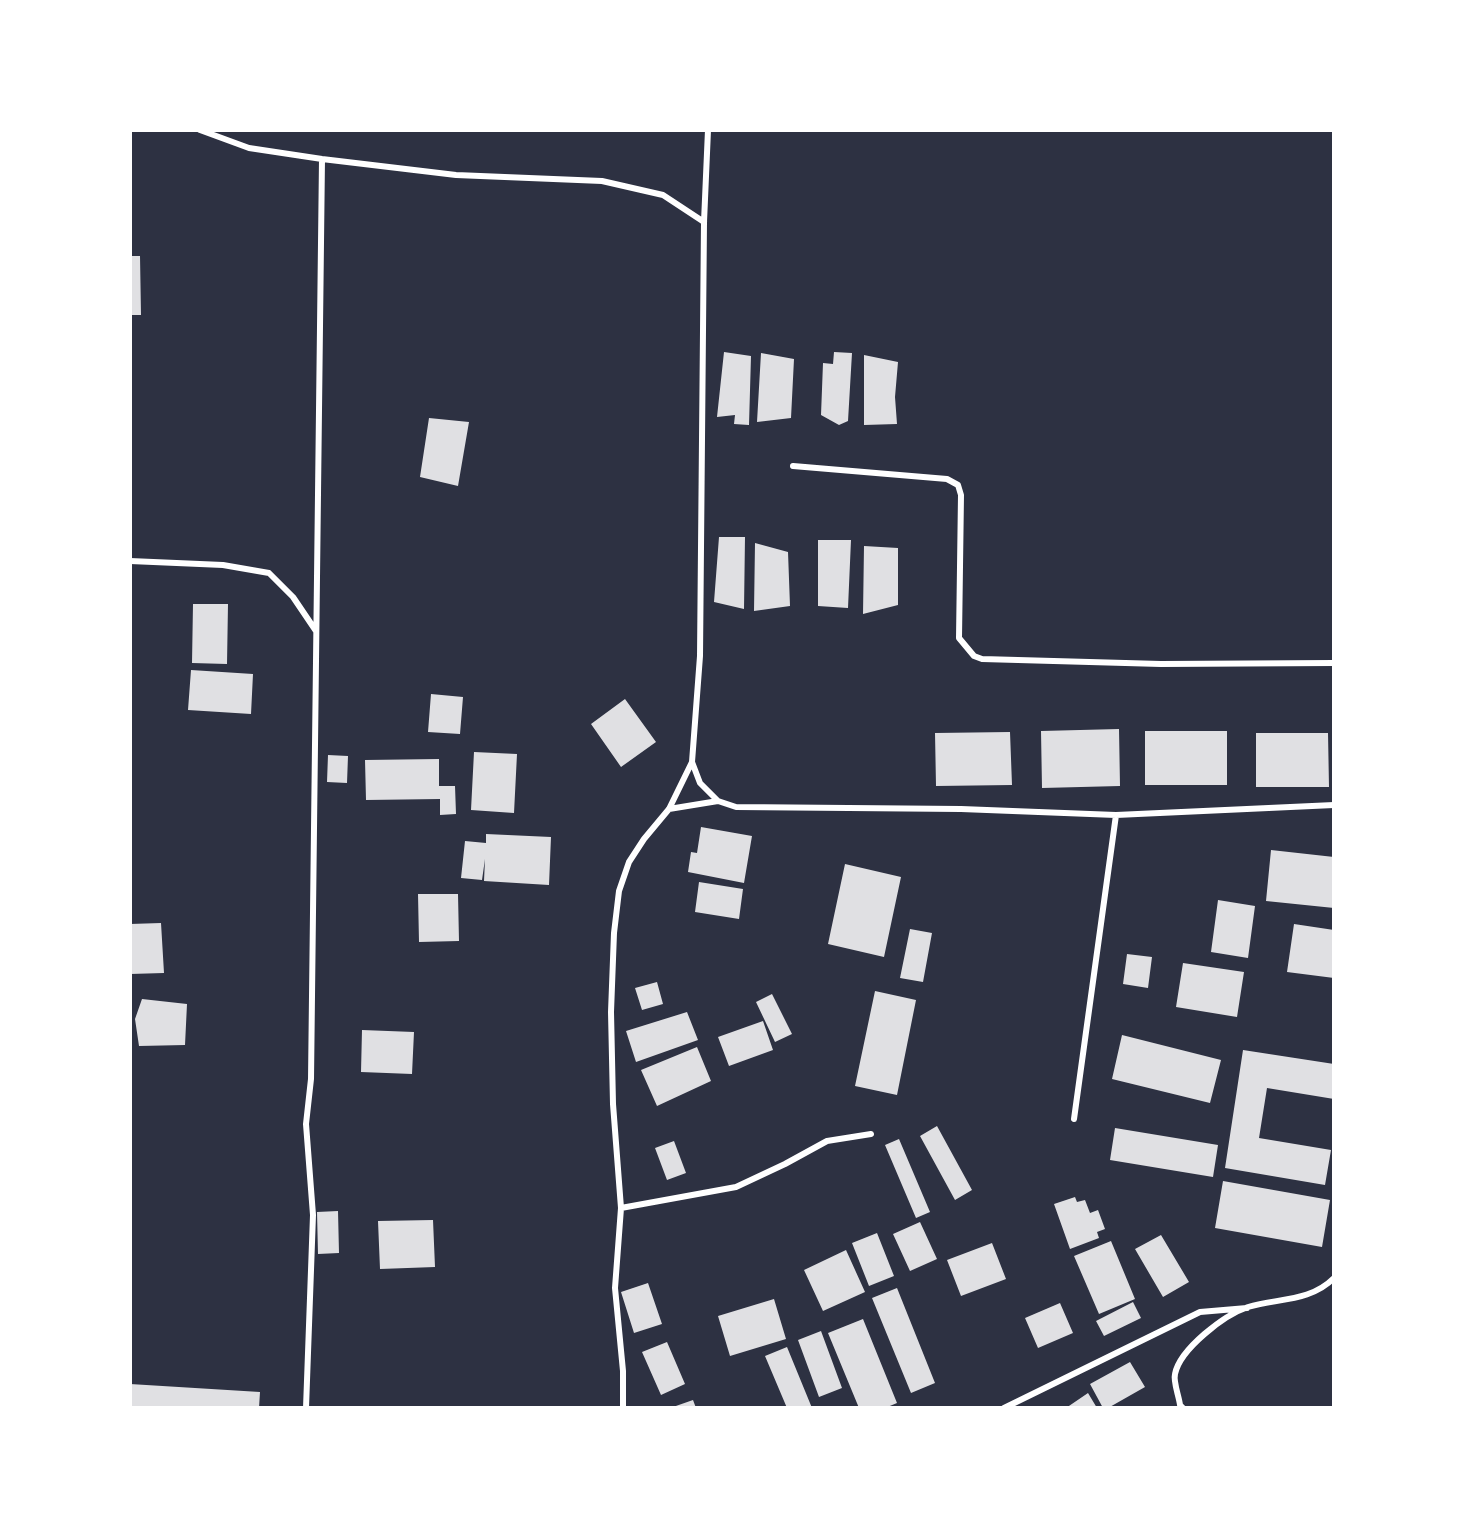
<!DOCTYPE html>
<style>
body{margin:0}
#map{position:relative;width:1464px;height:1538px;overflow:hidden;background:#2d3142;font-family:Barlow,sans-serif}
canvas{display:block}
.frame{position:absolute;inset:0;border:132px solid #fff;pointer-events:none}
</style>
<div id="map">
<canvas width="1464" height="1538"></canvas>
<div class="frame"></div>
</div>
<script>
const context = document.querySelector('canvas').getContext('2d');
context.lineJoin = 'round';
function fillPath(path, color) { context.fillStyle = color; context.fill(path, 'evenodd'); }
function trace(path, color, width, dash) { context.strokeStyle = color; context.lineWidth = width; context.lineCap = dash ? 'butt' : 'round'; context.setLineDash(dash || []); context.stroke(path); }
fillPath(new Path2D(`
 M 130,256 L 140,256 L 141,315 L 130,315 Z
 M 724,352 L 751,356 L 749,425 L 734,424 L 735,415 L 717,417 Z
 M 834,352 L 852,353 L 848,421 L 839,425 L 821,415 L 823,363 L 833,364 Z
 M 761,353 L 794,359 L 791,418 L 757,422 Z
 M 864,355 L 898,362 L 895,397 L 897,424 L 864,425 Z
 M 429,418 L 469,422 L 458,486 L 420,477 Z
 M 719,537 L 745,537 L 744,609 L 714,602 Z
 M 818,540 L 851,540 L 848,608 L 818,606 Z
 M 755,543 L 788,552 L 790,606 L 754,611 Z
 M 864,546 L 898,548 L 898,605 L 863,614 Z
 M 193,604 L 228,604 L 227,664 L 192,663 Z
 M 191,670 L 253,674 L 251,714 L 188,710 Z
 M 431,694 L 463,697 L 460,734 L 428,732 Z
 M 625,699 L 656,742 L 621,767 L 591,724 Z
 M 1119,729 L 1120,786 L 1042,788 L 1041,731 Z
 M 1145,731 L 1227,731 L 1227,785 L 1145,785 Z
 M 1010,732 L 1012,785 L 936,786 L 935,733 Z
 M 1256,733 L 1328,733 L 1329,787 L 1256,787 Z
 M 474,752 L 517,754 L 514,813 L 471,810 Z
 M 328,755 L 348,756 L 347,783 L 327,782 Z
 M 439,759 L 439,786 L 455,786 L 456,814 L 440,815 L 440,799 L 366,800 L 365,760 Z
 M 701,827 L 752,836 L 744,883 L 688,872 L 691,852 L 697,853 Z
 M 486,834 L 551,837 L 549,885 L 484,881 L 485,859 L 482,880 L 461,878 L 465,841 L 486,843 Z
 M 1271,850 L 1334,857 L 1334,908 L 1266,901 Z
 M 845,864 L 901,877 L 884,957 L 828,944 Z
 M 699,882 L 743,889 L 739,919 L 695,912 Z
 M 418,894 L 458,894 L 459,941 L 419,942 Z
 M 1218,900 L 1255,906 L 1248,958 L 1211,952 Z
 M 161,923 L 164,973 L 130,974 L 130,924 Z
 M 1294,924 L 1334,930 L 1334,978 L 1287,972 Z
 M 910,929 L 932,933 L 923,982 L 900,978 Z
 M 1127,954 L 1152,957 L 1148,988 L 1123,984 Z
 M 1183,963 L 1244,972 L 1237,1017 L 1176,1007 Z
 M 657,982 L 663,1004 L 642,1010 L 635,988 Z
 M 875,991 L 916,1000 L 897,1095 L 855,1086 Z
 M 772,994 L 792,1034 L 775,1042 L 756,1002 Z
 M 142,999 L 187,1004 L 185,1045 L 139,1046 L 135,1019 Z
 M 687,1012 L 698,1040 L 636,1062 L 626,1031 Z
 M 763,1021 L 773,1050 L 729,1066 L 718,1037 Z
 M 362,1030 L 414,1032 L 412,1074 L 361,1072 Z
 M 1122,1035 L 1221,1060 L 1210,1103 L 1112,1079 Z
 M 697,1047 L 711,1081 L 657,1106 L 641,1070 Z
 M 1243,1050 L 1334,1064 L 1334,1099 L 1267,1088 L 1259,1138 L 1331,1150 L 1325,1185 L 1225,1168 Z
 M 937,1126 L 972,1190 L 955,1200 L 920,1136 Z
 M 1115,1128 L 1218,1145 L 1213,1177 L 1110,1160 Z
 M 899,1139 L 930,1212 L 916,1218 L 885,1145 Z
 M 674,1141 L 686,1173 L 667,1180 L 655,1148 Z
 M 1223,1181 L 1330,1200 L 1322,1247 L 1215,1228 Z
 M 1075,1197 L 1077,1202 L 1085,1200 L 1090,1213 L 1098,1210 L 1105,1229 L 1097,1232 L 1099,1238 L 1070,1249 L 1054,1204 Z
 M 338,1211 L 339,1253 L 318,1254 L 317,1212 Z
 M 433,1220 L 435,1267 L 380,1269 L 378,1221 Z
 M 920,1222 L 937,1259 L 910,1271 L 893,1234 Z
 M 877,1233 L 894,1276 L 869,1286 L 852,1243 Z
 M 1161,1235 L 1189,1282 L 1163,1297 L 1135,1249 Z
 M 1111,1241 L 1135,1299 L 1099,1314 L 1074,1256 Z
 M 992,1243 L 1006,1279 L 961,1296 L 947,1260 Z
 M 846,1250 L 865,1292 L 823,1311 L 804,1270 Z
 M 648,1283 L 662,1324 L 634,1333 L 621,1292 Z
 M 897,1288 L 935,1383 L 911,1393 L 872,1298 Z
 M 774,1299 L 786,1339 L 730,1356 L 718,1316 Z
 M 1133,1302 L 1141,1318 L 1104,1336 L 1096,1321 Z
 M 1060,1303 L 1073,1333 L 1038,1348 L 1025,1318 Z
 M 863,1319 L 897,1403 L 885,1408 L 859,1408 L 828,1333 Z
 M 821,1331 L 842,1388 L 819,1397 L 798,1340 Z
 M 667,1342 L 685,1384 L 661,1395 L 642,1352 Z
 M 787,1347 L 812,1408 L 787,1408 L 765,1356 Z
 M 1130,1362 L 1145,1387 L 1108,1408 L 1103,1408 L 1090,1384 Z
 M 130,1384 L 260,1392 L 259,1408 L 130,1408 Z
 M 1088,1393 L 1097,1408 L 1066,1408 Z
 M 693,1400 L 696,1408 L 673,1408 L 673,1407 Z`), '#e0e0e3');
trace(new Path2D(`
 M 200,130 L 249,148 L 322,159 L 456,175 L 602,181 L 663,195 L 704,222
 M 708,130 L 704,222 L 700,656 L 692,762 L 700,783 L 718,801 L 736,807 L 961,809 L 1116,815 L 1334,805
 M 793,466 L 947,479 L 958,485 L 961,495 L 959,638 L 974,656 L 982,659 L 1161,664 L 1334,663
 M 130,561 L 223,565 L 269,573 L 293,597 L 316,631
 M 669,809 L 718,801
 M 1074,1119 L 1116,815
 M 621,1208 L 736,1187 L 785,1164 L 827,1141 L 871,1134
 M 306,1408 L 313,1215 L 306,1124 L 311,1079 L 322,159
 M 623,1408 L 623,1371 L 615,1288 L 621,1208 L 613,1104 L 611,1012 L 614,933 L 619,891 L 629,862 L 644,839 L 669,809 L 692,762
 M 1004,1408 L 1200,1312 L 1247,1308
 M 1183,1408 L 1180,1405 C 1179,1396 1173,1382 1175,1374 C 1180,1349 1224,1315 1248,1307 C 1278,1298 1310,1302 1334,1278`), '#fff', 6);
</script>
